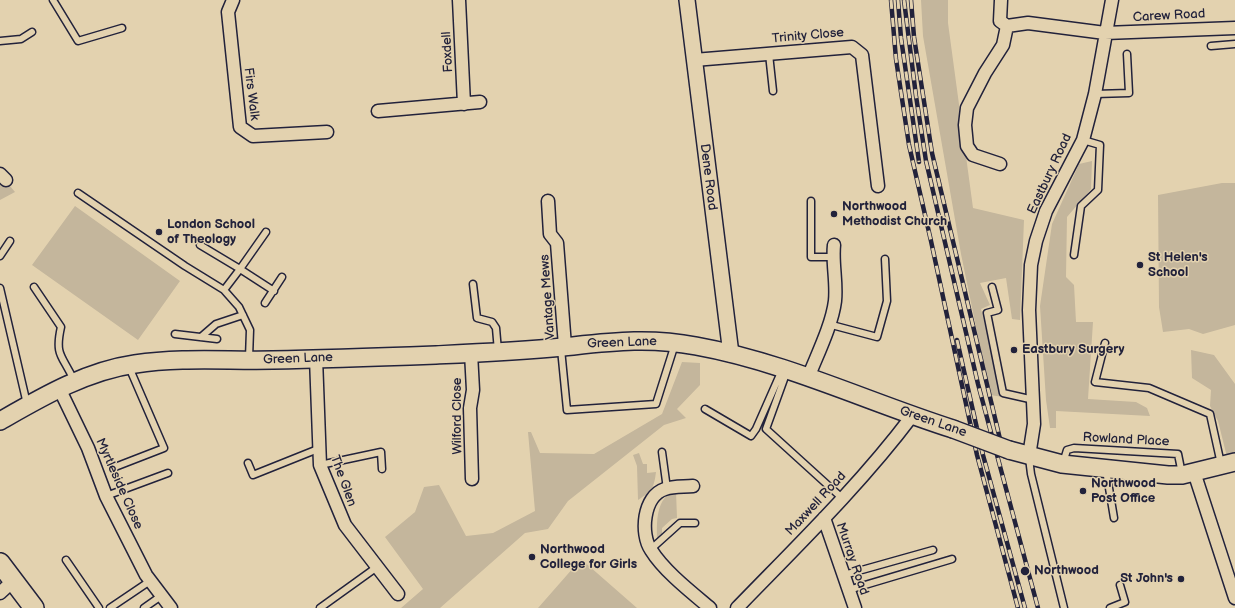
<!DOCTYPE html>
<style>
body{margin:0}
canvas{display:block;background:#e3d2af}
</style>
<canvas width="1235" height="608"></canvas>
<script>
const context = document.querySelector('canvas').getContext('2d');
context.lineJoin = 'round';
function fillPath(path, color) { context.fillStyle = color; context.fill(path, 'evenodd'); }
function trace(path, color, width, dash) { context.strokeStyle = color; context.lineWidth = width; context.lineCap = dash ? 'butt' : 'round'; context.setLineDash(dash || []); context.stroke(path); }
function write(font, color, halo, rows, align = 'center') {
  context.font = font + ' "Balsamiq Sans",sans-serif'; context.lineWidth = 3; context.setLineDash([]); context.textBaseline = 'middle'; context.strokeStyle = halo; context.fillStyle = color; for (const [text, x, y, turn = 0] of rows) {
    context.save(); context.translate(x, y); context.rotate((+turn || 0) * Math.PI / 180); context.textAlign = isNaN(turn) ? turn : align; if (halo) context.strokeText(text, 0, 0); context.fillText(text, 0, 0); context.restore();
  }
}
fillPath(new Path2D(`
 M 921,0 L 948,0 L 948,23 L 973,208 L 1024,220 L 1020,320 L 1012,319 L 1006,278 L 980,283 L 990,305 L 981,309 L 1003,397 L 990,395 L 961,254 L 923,36 Z
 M 1092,161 L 1091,189 L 1067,217 L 1066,277 L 1074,285 L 1076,322 L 1093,322 L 1088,399 L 1136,402 L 1147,408 L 1150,416 L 1056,411 L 1056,428 L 1050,428 L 1046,400 L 1040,306 L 1052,224 L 1079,164 Z
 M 0,174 L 15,192 L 0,200 Z
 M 1222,183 L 1235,183 L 1235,325 L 1203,334 L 1189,329 L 1163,332 L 1159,307 L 1158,195 Z
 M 75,206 L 180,281 L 138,340 L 32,265 Z
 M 1191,350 L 1214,355 L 1235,384 L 1235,456 L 1227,457 L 1218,421 L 1210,406 L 1211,390 L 1192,378 Z
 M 682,362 L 700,363 L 700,385 L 677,409 L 686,418 L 664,425 L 568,501 L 548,529 L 525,533 L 440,608 L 401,608 L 423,589 L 385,537 L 415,512 L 424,487 L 439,485 L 466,536 L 493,533 L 535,511 L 528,432 L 531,432 L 540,453 L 594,454 L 662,414 Z
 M 639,453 L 643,464 L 647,464 L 647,473 L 656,472 C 654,488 652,491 638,500 L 637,466 L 633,455 Z
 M 676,491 L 677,518 L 672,519 L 662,528 L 662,534 L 657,540 C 657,523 655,497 676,491 Z
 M 581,559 L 637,608 L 538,608 Z`), '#c4b69c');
const service = new Path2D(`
 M 53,0 L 78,41 L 122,28
 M 0,41 L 21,39 L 32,32
 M 1211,46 L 1235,44
 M 769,54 L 773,91
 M 1095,94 L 1129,93 L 1127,54
 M 78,193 L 185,266 L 224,290
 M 811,201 L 811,257 L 833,257
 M 200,245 L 240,269 L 266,232
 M 1074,255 L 1081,206 L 1098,190 L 1100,145 L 1083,140
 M 0,256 L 10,241
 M 473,284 L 477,318 L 492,322 L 496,328 L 498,351
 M 34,287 L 61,327 C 54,358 64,356 74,381
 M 992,287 L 998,310 L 987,313 L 1003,393 L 1034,400
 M 0,288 L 27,404
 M 265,303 L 282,277
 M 828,324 L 877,337 L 887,301 L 885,259
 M 175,334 L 217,339
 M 201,337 L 216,324 L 243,315
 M 1105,343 L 1095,382 L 1149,388 L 1210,414 L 1221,464
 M 561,349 L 567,410 L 656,404 L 675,344
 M 249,358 L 250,330 L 239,307 L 224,290 L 240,269 L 274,291
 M 787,371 L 766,429 L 842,498
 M 705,409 L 751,436 L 756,429 L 782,370
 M 662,452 L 667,489
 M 1029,458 L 1031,474 L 1064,608
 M 248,463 L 253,475 L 318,449
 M 1063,463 L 1067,450 L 1074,448 L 1178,454 L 1182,474
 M 320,465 L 381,452 L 382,469
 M 115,467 L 164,448 L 129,367
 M 1106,470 L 1114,518
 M 106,496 L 168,473
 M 650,550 L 680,523 L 695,523
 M 66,560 L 99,608
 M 844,575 L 933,550
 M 848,590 L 952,559
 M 110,608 L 150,581
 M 144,608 L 161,596
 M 320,608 L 377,567
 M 1110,608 L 1125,602 L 1120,585`);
const minor = new Path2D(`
 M 233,0 L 228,12 L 240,127 L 253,136 L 327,132
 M 459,0 L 464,104
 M 1001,0 L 1000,21 L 1007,26 L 1028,23 L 1105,33 L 1235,28
 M 694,60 L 852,47 L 862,55 L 878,186
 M 378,111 L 480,102
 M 1000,164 L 973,155 L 967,146 L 965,125 L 967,108 L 985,73 L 1003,45 L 1007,26
 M 0,174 L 6,180
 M 548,201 L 550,234 L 557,243 L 565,346
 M 471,353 L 473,390 L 470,408 L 472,479
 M 316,358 L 320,465 L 345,525 L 398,594
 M 808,378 C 817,355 832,325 835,301 C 837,282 832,263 834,245
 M 59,388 L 88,448 L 106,496 L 146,575 L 171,608
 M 1029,456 L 1034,424 L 1029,310 L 1031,265 L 1036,241 L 1046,211 L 1083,140 L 1095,94 L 1112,0
 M 1194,472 L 1235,598
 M 693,486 C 684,487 674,486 665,489 C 643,496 640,534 651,550 C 664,571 691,592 710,608
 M 824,518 L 855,608
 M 0,593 L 13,581
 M 737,608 C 797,546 860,485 912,416`);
const tertiary = new Path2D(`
 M 687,0 L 731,354`);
const secondary = new Path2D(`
 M 0,421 C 42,397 86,371 135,364 C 181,357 227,361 273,360 C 327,359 382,357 436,355 C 478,353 521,351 563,347 C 611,342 648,337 696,346 C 785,362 868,402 953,429
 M 1009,450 L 1062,464 L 1168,475 L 1182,475 L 1235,462`);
const primary = new Path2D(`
 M 0,563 L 34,608`);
trace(service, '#22223b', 9);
trace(minor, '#22223b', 15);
trace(tertiary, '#22223b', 18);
trace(secondary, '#22223b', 20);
trace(primary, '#22223b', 22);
trace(service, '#e3d2af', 6);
trace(minor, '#e3d2af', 12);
trace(tertiary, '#e3d2af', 15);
trace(secondary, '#e3d2af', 17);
trace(primary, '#e3d2af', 19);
const rail = new Path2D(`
 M 891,0 L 896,59 L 909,145 L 931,241 L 977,455 L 1018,608
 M 898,0 L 901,38 L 919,162
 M 904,0 L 916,96 L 926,161 L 978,384 L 1038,608
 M 911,0 L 914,37 L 932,153 L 1004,456
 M 957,340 L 983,455 L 1025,608`);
trace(rail, '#22223b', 4.5);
trace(rail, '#e3d2af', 3, [9]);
const secondaryBridge = new Path2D(`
 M 953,429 L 1009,450`);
trace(secondaryBridge, '#22223b', 20, []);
trace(secondaryBridge, '#e3d2af', 17);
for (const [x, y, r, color] of [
 [834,214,4,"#22223b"],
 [159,232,4,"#22223b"],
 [1140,265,4,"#22223b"],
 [1014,350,4,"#22223b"],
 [1083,491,4,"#22223b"],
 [532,557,4,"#22223b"],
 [1025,571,5,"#22223b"],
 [1181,579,4,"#22223b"]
]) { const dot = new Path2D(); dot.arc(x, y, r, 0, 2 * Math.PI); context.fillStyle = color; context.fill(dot); trace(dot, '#e3d2af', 1.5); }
write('13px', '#22223b', '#e3d2af', [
 ["Carew Road",1169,16,-3],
 ["Trinity Close",808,36,-5],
 ["Foxdell",448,52,-93],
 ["Firs Walk",251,94,83],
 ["Eastbury Road",1050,174,-65],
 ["Dene Road",708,177,83],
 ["Vantage Mews",548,297,-94],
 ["Green Lane",622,343,-2],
 ["Green Lane",298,359,-2],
 ["Wilford Close",458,416,-90],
 ["Green Lane",933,422,19],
 ["Rowland Place",1126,440,3],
 ["The Glen",343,481,70],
 ["Myrtleside Close",119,484,66],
 ["Maxwell Road",816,504,-47],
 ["Murray Road",852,559,71]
]);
write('bold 13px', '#22223b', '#e3d2af', [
 ["Northwood",842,207],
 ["Methodist Church",842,222],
 ["London School",167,225],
 ["of Theology",167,240],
 ["St Helen's",1148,258],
 ["School",1148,273],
 ["Eastbury Surgery",1022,350],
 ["Northwood",1091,484],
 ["Post Office",1091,499],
 ["Northwood",540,550],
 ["College for Girls",540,565],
 ["Northwood",1034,571],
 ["St John's",1173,579,"right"]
], 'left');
</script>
